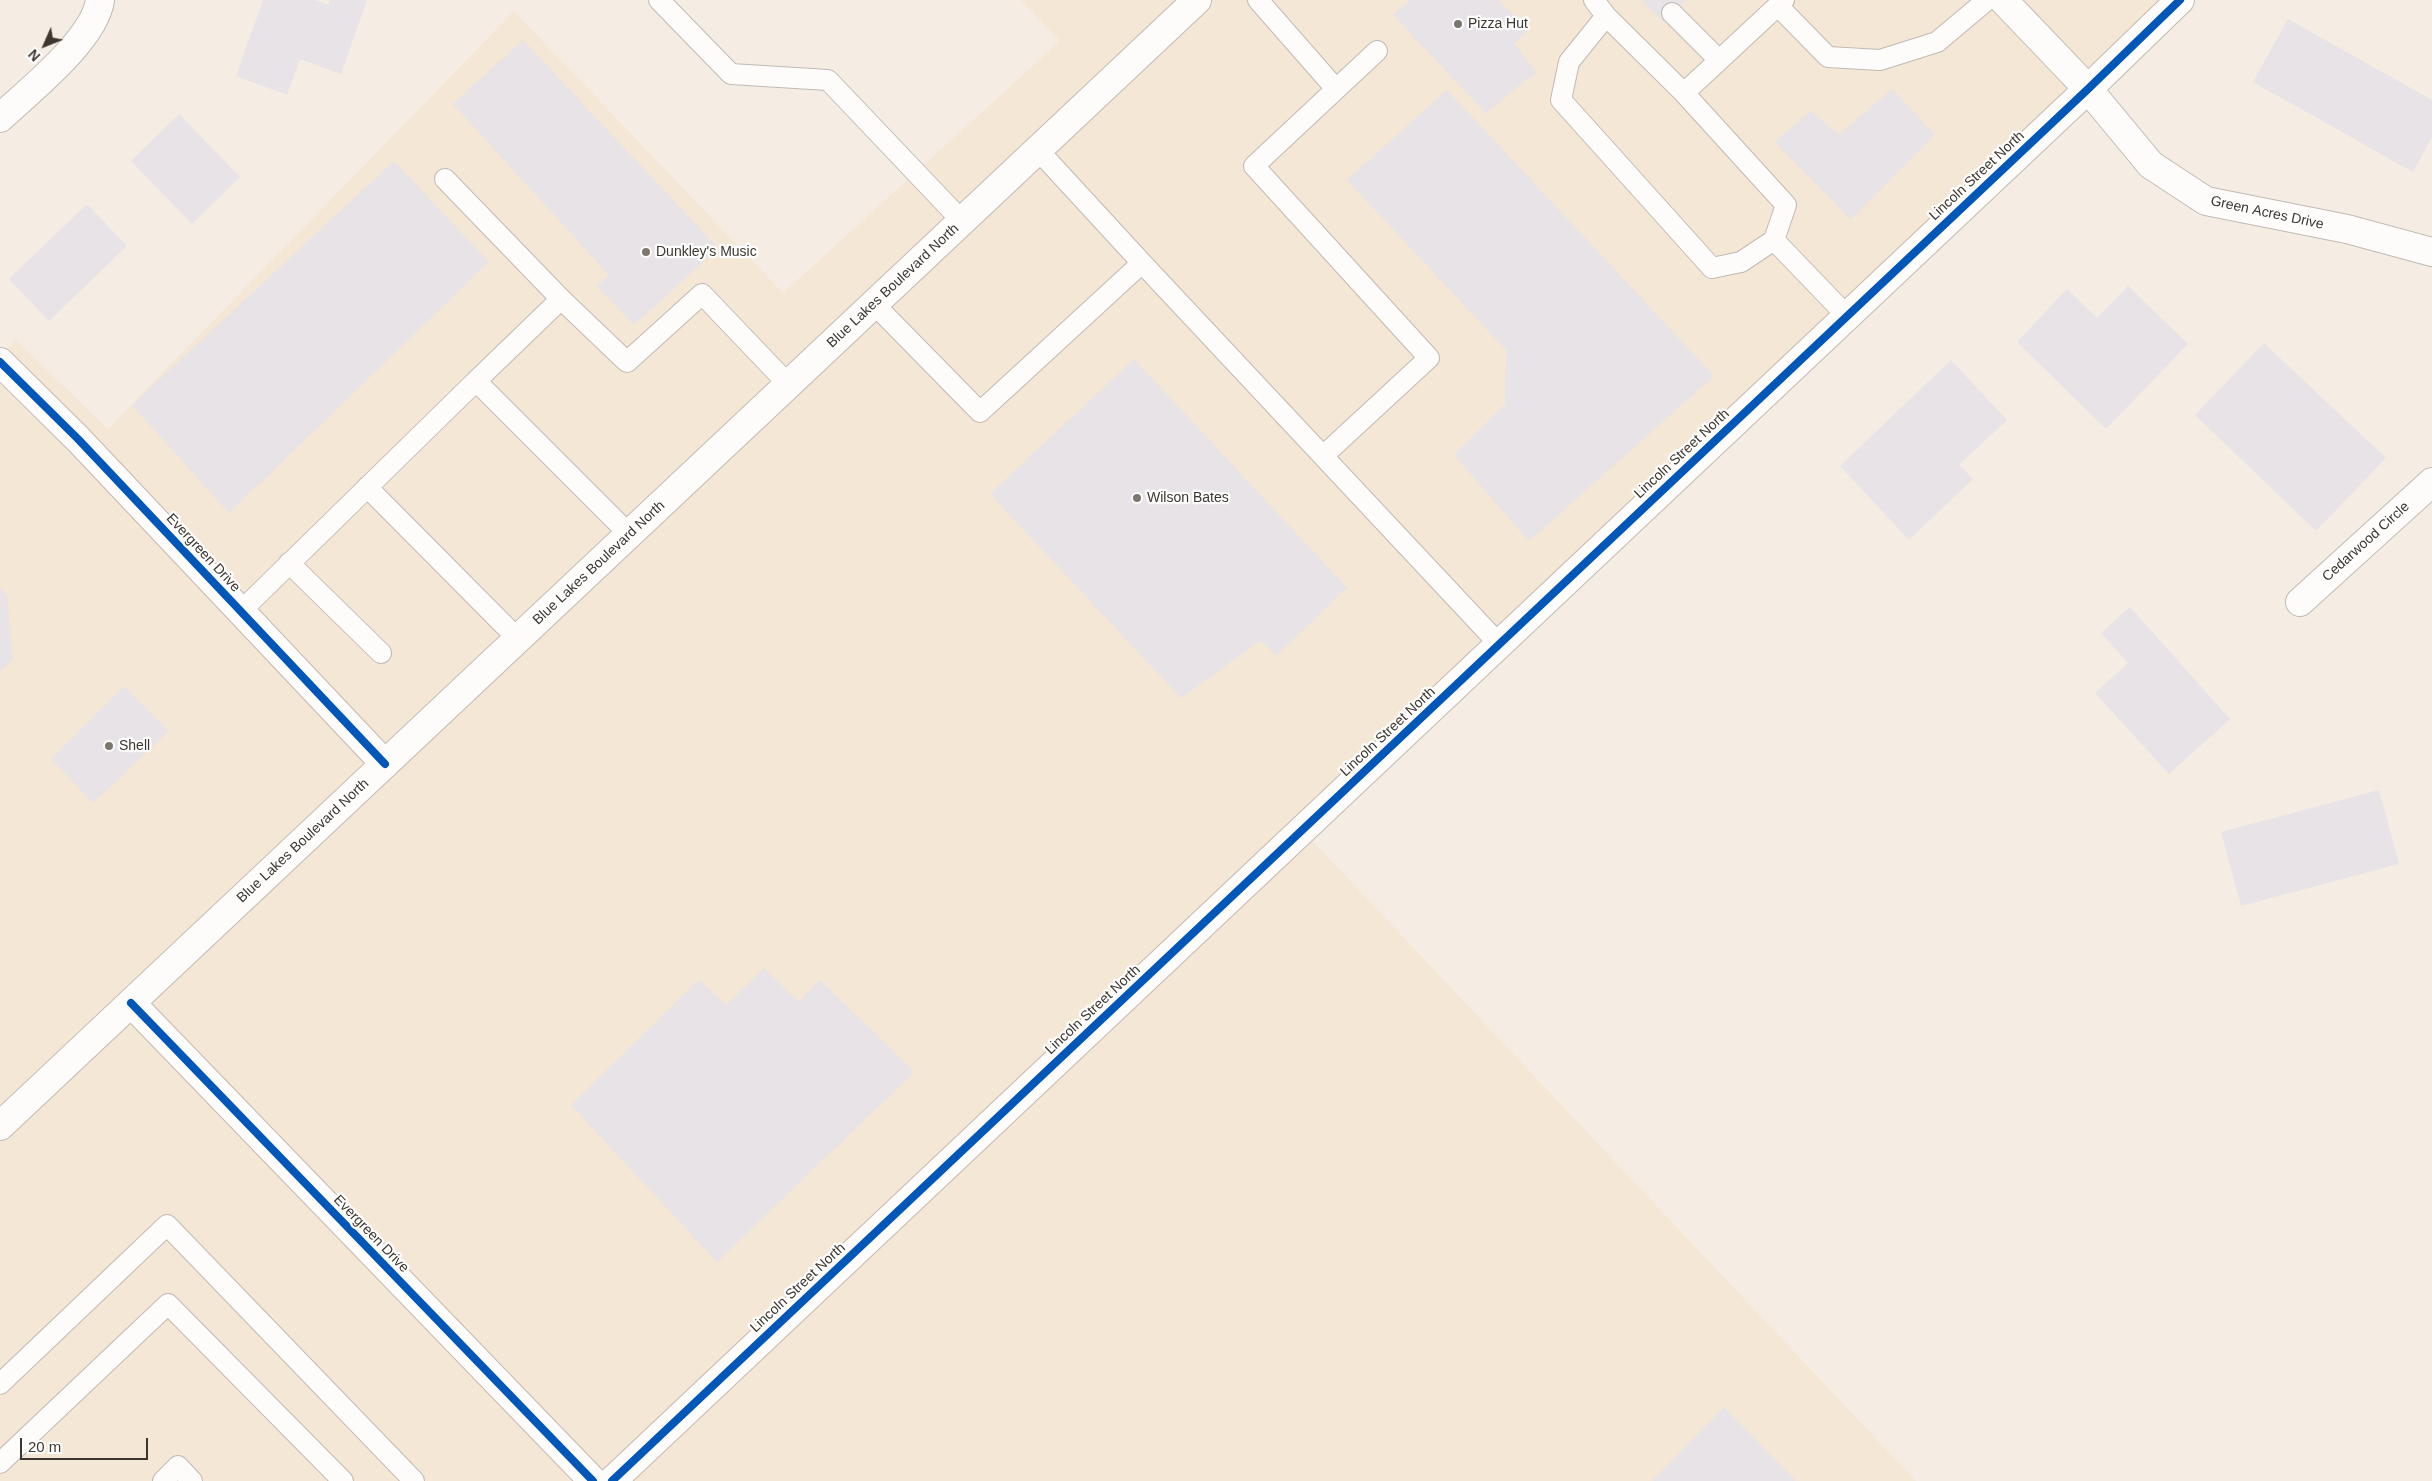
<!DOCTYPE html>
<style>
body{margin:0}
#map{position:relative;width:2432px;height:1481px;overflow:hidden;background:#f5ede3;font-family:Helvetica,sans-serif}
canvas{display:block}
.north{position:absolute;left:20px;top:20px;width:50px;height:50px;-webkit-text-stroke:4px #fefefe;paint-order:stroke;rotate:226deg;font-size:14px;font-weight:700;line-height:20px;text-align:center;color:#3c362f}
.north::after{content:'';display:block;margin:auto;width:18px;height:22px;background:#3c362f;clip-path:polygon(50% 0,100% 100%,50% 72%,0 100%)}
.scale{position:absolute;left:20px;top:1438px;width:128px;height:22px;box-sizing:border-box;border:2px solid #3c362f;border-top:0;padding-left:6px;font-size:15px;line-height:18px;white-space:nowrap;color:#3c362f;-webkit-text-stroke:4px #fefefe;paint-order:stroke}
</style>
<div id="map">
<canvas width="2432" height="1481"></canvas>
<div class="north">N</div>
<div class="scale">20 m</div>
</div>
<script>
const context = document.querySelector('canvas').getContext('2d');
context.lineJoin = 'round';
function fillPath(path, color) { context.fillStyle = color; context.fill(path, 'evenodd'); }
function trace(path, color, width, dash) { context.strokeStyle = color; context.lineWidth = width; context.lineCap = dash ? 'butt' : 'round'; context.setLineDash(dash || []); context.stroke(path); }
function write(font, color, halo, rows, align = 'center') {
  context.font = font + ' Helvetica,sans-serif'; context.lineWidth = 4.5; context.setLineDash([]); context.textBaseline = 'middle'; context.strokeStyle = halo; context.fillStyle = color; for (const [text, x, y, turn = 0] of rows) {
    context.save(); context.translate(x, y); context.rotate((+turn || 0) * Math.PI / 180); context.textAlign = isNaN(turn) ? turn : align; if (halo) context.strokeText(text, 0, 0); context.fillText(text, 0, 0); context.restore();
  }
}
fillPath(new Path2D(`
 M 1021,0 L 2168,0 L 1292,819 L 1916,1481 L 0,1481 L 0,356 L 16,340 L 108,429 L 514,11 L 783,293 L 1060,41 Z`), '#f5e7d5');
fillPath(new Path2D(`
 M 263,0 L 315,0 L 328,5 L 330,0 L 367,0 L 341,74 L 300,59 L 287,95 L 236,76 Z
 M 1410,0 L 1498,0 L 1529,30 L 1514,43 L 1536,72 L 1486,113 L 1393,15 Z
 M 1641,0 L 1686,0 L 1663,22 Z
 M 2288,19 L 2432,100 L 2432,137 L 2413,172 L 2253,82 Z
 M 523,40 L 718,248 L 634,325 L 597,286 L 609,275 L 453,104 Z
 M 1892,89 L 1935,135 L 1851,220 L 1775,142 L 1811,111 L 1839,135 Z
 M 1447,90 L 1714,376 L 1529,541 L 1454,455 L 1505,404 L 1506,350 L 1347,180 Z
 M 179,114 L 240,177 L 192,224 L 131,161 Z
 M 394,161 L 489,262 L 229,513 L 132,405 Z
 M 87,204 L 127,246 L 49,321 L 9,279 Z
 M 2128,286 L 2188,344 L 2106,429 L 2017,342 L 2067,289 L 2097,318 Z
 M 2264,343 L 2386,458 L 2316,531 L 2195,415 Z
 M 1134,359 L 1347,588 L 1277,655 L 1260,641 L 1181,698 L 990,494 Z
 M 1951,360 L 2007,420 L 1959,465 L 1973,479 L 1909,540 L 1840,466 Z
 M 0,588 L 7,595 L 13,659 L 0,671 Z
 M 2130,607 L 2230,719 L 2169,774 L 2095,693 L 2128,663 L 2101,633 Z
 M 124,686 L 169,731 L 93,803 L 51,759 Z
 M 2379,790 L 2399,864 L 2241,906 L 2221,832 Z
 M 764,968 L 799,1002 L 820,980 L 914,1072 L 717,1262 L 571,1105 L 699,980 L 726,1005 Z
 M 1724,1407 L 1796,1481 L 1652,1481 Z`), '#e7e3e7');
const service = new Path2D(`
 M 659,0 L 731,74 L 828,80 L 962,221
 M 1258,0 L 1336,89
 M 1594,0 L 1606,16 L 1684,93 L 1786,205 L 1774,240 L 1741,262 L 1712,268 L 1561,100 L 1569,62 L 1606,16
 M 1778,6 L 1828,57 L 1880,60 L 1937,42 L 1987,0
 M 1672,13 L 1719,60
 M 1684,93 L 1784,0
 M 1038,150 L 1142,263
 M 445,179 L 561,299 L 476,381
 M 1774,240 L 1847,316
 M 561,299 L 627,362 L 702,294 L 788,384
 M 874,304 L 980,412 L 1142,263 L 1499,644
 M 1323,456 L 1429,358 L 1254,166 L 1377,51
 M 367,487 L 518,639
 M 289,563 L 381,653
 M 241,611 L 476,381 L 629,534
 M 0,1384 L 167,1225 L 414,1481
 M 0,1463 L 168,1304 L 343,1481
 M 163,1481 L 178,1466 L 192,1481`);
const minor = new Path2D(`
 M 2003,0 L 2088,89 L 2151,165 L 2206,201 L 2347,229 L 2432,252
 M 0,118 C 29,91 95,39 100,0
 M 0,362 L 78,439 L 385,764
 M 2300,602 L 2432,482
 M 131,1003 L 593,1481
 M 612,1481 L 2088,89 L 2180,0`);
const primary = new Path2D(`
 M 0,1126 L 1197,0`);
trace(service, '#c0bab3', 22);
trace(minor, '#c0bab3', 30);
trace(primary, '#c0bab3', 30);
trace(service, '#fefcfb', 20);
trace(minor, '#fefcfb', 28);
trace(primary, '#fefcfb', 28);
trace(new Path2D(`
 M 0,362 L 78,439 L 385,764
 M 131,1003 L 593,1481
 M 612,1481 L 2088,89 L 2180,0`), '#0057b8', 8);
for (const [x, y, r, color] of [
 [1458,24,5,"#7d766e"],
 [646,252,5,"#7d766e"],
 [1137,498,5,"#7d766e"],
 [109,746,5,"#7d766e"]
]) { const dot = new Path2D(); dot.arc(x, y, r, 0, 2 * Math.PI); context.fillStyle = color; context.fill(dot); trace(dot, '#fefefe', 2); }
write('14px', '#3c362f', '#fefefe', [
 ["Pizza Hut",1468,24],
 ["Dunkley's Music",656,252],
 ["Wilson Bates",1147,498],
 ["Shell",119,746]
], 'left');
write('14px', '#3c362f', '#fefefe', [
 ["Lincoln Street North",1977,176,-43],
 ["Green Acres Drive",2267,213,12],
 ["Blue Lakes Boulevard North",893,286,-43],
 ["Lincoln Street North",1682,454,-43],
 ["Cedarwood Circle",2366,542,-42],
 ["Evergreen Drive",203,553,47],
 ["Blue Lakes Boulevard North",599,563,-43],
 ["Lincoln Street North",1388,732,-43],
 ["Blue Lakes Boulevard North",303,841,-43],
 ["Lincoln Street North",1093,1010,-43],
 ["Evergreen Drive",371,1234,46],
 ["Lincoln Street North",798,1288,-43]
]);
</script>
